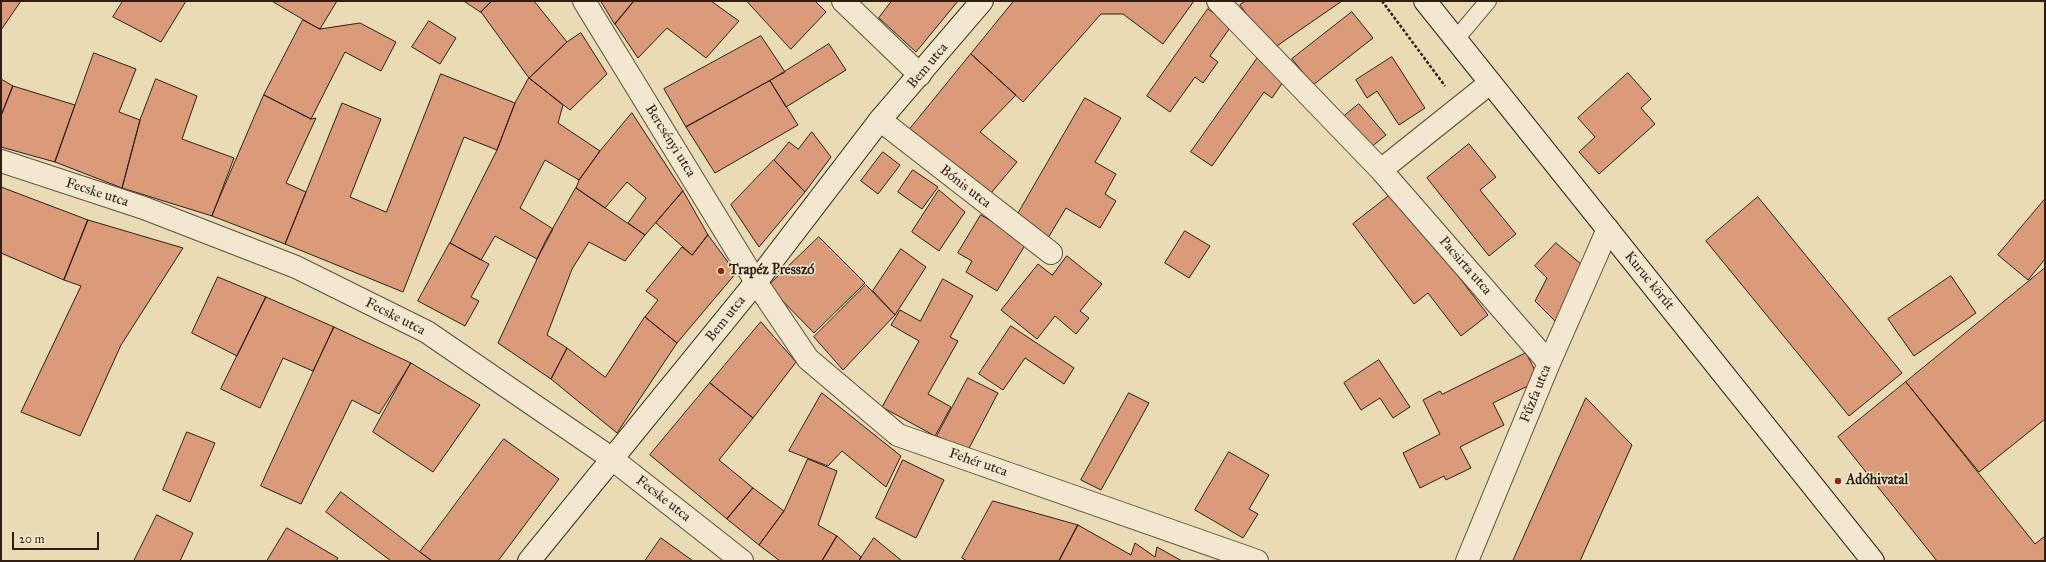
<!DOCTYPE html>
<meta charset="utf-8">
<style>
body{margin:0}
#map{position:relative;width:2046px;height:562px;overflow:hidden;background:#e9dcb5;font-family:"IM FELL Great Primer",serif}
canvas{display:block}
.frame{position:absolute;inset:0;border:2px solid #311d12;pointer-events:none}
.scale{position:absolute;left:12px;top:532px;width:87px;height:18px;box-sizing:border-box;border:2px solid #311d12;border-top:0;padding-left:5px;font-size:12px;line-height:14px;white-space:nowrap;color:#311d12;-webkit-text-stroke:3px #f1e8cf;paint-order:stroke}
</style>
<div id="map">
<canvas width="2046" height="562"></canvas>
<div class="frame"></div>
<div class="scale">20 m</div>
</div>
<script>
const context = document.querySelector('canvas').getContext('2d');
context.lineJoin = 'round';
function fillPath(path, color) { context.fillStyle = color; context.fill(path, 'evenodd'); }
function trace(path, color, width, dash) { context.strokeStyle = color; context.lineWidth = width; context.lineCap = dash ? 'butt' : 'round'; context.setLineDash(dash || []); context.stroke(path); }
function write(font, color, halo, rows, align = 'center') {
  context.font = font + ' "IM FELL Great Primer",serif'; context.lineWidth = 3; context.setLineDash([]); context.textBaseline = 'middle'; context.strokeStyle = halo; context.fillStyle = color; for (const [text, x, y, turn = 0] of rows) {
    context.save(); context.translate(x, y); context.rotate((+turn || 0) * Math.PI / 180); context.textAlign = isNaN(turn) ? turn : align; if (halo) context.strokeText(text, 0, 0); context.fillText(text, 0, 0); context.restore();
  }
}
const building = new Path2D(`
 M 1,1 L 21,1 L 1,30 Z
 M 123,1 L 186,1 L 161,42 L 113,17 Z
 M 272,1 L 337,1 L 320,29 Z
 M 464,1 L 492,1 L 481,12 Z
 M 492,1 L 534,1 L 567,42 L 529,78 L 481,12 Z
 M 601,1 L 634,1 L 615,24 Z
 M 634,1 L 711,1 L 739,21 L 706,58 L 667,28 L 638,58 L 615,24 Z
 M 747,1 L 815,1 L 826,12 L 791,49 Z
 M 892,1 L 958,1 L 916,52 L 879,18 Z
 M 1014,1 L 1194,1 L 1163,44 L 1123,14 L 1101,14 L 1023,102 L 971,54 Z
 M 1246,1 L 1342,1 L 1271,50 L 1240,5 Z
 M 1208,9 L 1232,25 L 1210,56 L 1218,62 L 1203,83 L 1195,77 L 1170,112 L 1147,96 Z
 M 1352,12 L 1373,38 L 1313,85 L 1292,59 Z
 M 303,20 L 320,29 L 360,23 L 396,42 L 381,71 L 345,52 L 311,119 L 264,95 Z
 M 429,21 L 456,38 L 440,64 L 412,47 Z
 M 581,33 L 607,74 L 570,110 L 529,78 L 567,42 Z
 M 761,36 L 785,72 L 686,127 L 664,89 Z
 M 829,44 L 846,70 L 786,107 L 770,81 Z
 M 94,53 L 136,69 L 119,112 L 140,120 L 122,188 L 55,162 Z
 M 971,54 L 1016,95 L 980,132 L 1017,162 L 991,193 L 910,129 Z
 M 1259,56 L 1287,76 L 1272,98 L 1264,92 L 1212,166 L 1191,152 Z
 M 1392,57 L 1425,108 L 1399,125 L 1377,91 L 1367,98 L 1356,80 Z
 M 1628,73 L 1651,99 L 1641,108 L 1655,124 L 1599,174 L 1579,152 L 1595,137 L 1578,118 Z
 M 441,74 L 515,103 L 497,150 L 464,137 L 403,292 L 285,244 L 342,103 L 381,119 L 350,197 L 386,212 Z
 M 529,78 L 563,105 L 558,123 L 600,151 L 579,180 L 545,160 L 520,208 L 553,229 L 537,259 L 495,236 L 481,260 L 450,243 L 497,150 L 515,103 Z
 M 1,79 L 13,86 L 1,116 Z
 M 156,79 L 197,96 L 182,139 L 234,158 L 212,216 L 122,188 L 140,120 Z
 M 770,81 L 798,125 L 715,173 L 686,127 Z
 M 13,86 L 75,105 L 55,162 L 1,147 L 1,116 Z
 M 264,95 L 311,119 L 316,118 L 286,183 L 306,192 L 285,244 L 212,216 Z
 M 1085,98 L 1121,118 L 1095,162 L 1116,174 L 1105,194 L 1116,201 L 1100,228 L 1066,208 L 1048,238 L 1015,219 Z
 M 1359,104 L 1386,135 L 1370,148 L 1343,117 Z
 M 632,113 L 683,191 L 645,235 L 628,223 L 646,198 L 627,182 L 605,208 L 576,188 L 579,180 L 600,151 Z
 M 812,132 L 831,157 L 805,192 L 774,160 L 789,142 L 798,149 Z
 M 1469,144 L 1496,177 L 1480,190 L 1516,234 L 1489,256 L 1427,178 Z
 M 883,152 L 900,165 L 878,194 L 861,181 Z
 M 774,160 L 805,192 L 759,247 L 731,205 Z
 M 913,170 L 938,187 L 922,209 L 898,192 Z
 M 1,187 L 88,220 L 64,280 L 1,253 Z
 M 576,188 L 645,235 L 625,261 L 589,242 L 572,269 L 547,335 L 567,348 L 551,379 L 498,343 L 545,242 Z
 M 939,190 L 965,212 L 939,251 L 912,232 Z
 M 683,191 L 708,235 L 692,255 L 656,223 Z
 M 1394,192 L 1488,315 L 1461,336 L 1428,293 L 1414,304 L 1353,224 Z
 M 1758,197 L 1902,373 L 1849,416 L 1706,241 Z
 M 2045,199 L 2045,259 L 2028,280 L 1998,255 Z
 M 981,215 L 1027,242 L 997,291 L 966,272 L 972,261 L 958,253 Z
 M 88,220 L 183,248 L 121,345 L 80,436 L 21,412 L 81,286 L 64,280 Z
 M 1185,231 L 1210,246 L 1189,278 L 1165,263 Z
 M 708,235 L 736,273 L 677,343 L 645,317 L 658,300 L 646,291 L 682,247 L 692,255 Z
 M 819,237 L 865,283 L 814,333 L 768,286 Z
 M 450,243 L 489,264 L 471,297 L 479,301 L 465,326 L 418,301 Z
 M 1556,243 L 1587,269 L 1559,325 L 1535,301 L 1547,278 L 1535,266 Z
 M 901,249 L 926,267 L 895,315 L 873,291 Z
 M 1067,256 L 1102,284 L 1080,311 L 1089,318 L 1076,334 L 1055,316 L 1037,339 L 1001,310 L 1038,264 L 1052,275 Z
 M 2045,268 L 2045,419 L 1979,472 L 1906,382 Z
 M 1951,276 L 1976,313 L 1914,356 L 1888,319 Z
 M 218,277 L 266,297 L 237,356 L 192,333 Z
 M 943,279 L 973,296 L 950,337 L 958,341 L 928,394 L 951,407 L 935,436 L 882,407 L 919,341 L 891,325 L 900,310 L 920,321 Z
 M 866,285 L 895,315 L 843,370 L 814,337 Z
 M 266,297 L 334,327 L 313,371 L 283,358 L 260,408 L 221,389 Z
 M 645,317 L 677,343 L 617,433 L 551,379 L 567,348 L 605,377 Z
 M 761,322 L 796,362 L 753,418 L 710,383 Z
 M 1011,326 L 1074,368 L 1064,384 L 1025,358 L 1003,390 L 979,374 Z
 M 334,327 L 411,363 L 379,414 L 352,400 L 301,504 L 261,486 Z
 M 1526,353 L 1540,380 L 1493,403 L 1504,425 L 1460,447 L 1471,468 L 1446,480 L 1444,476 L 1420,488 L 1403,453 L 1440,434 L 1423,400 L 1440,391 L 1442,394 Z
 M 1379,360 L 1410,407 L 1393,418 L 1380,398 L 1361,410 L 1344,383 Z
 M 411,363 L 480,405 L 433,472 L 373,432 Z
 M 968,378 L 998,393 L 967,452 L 937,436 Z
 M 1906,382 L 2035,544 L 2045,536 L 2045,561 L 1937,561 L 1838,437 Z
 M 710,383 L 753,418 L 719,460 L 753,488 L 727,519 L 650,455 Z
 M 822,393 L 901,456 L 886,487 L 842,451 L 828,466 L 789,451 Z
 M 1129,393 L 1149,403 L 1101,490 L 1081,480 Z
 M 1586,398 L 1632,445 L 1580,561 L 1513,561 Z
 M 187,432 L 215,443 L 190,502 L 163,490 Z
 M 504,439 L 559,479 L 498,561 L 432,561 L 420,552 Z
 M 1229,452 L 1269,475 L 1249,509 L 1258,514 L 1243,538 L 1195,510 Z
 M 808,459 L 837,471 L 818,525 L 837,536 L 822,561 L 780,561 L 759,545 L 784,511 Z
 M 903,460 L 944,480 L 916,538 L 876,518 Z
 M 753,488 L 784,511 L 759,545 L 727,519 Z
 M 341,492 L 420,552 L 432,561 L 391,561 L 326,512 Z
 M 993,501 L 1078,525 L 1059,561 L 967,561 L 962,558 Z
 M 157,515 L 193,533 L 180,561 L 134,561 Z
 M 1078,525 L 1131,555 L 1135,543 L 1155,557 L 1157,547 L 1182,561 L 1059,561 Z
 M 287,528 L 338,558 L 336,561 L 267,561 Z
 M 837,536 L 861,557 L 859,561 L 822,561 Z
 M 661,538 L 693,561 L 645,561 Z
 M 874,538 L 902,561 L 859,561 Z`);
fillPath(building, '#d99b79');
trace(building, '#311d12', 1);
const lane = new Path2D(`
 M 1456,39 L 1488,1`);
const street = new Path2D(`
 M 584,1 L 756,282 L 808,359 L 898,435 L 1257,561
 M 843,1 L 920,75
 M 1218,1 L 1381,170 L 1549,363
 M 880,120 L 1051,253
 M 1,161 L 144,208 L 296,267 L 427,332 L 611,458 L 742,561
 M 1381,170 L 1490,83
 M 1467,561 L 1549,363 L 1608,229`);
const secondary = new Path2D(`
 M 1425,1 L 1873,561
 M 529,561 L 756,282 L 880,120 L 982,1`);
trace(lane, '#5f4d3b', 18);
trace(street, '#5f4d3b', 24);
trace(secondary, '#311d12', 24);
trace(new Path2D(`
 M 1382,1 L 1445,86`), '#311d12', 2.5, [3, 2]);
trace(lane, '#f1e8cf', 16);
trace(street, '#f1e8cf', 22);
trace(secondary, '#f1e8cf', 22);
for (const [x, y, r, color] of [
 [721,271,4,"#8f2418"],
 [1838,481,4,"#8f2418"]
]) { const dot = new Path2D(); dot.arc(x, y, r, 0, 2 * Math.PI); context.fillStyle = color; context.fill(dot); trace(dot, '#f1e8cf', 1.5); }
write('14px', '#311d12', '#f1e8cf', [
 ["Bem utca",928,66,-50],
 ["Bercsényi utca",670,141,58],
 ["Bónis utca",965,187,38],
 ["Fecske utca",97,193,18],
 ["Pacsirta utca",1465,266,49],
 ["Kuruc körút",1649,281,51],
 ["Fecske utca",395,317,27],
 ["Bem utca",726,319,-51],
 ["Fűzfa utca",1536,394,-68],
 ["Fehér utca",978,463,19],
 ["Fecske utca",663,499,38]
]);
write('bold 14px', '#311d12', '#f1e8cf', [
 ["Trapéz Presszó",729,271],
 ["Adóhivatal",1846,481]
], 'left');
</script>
